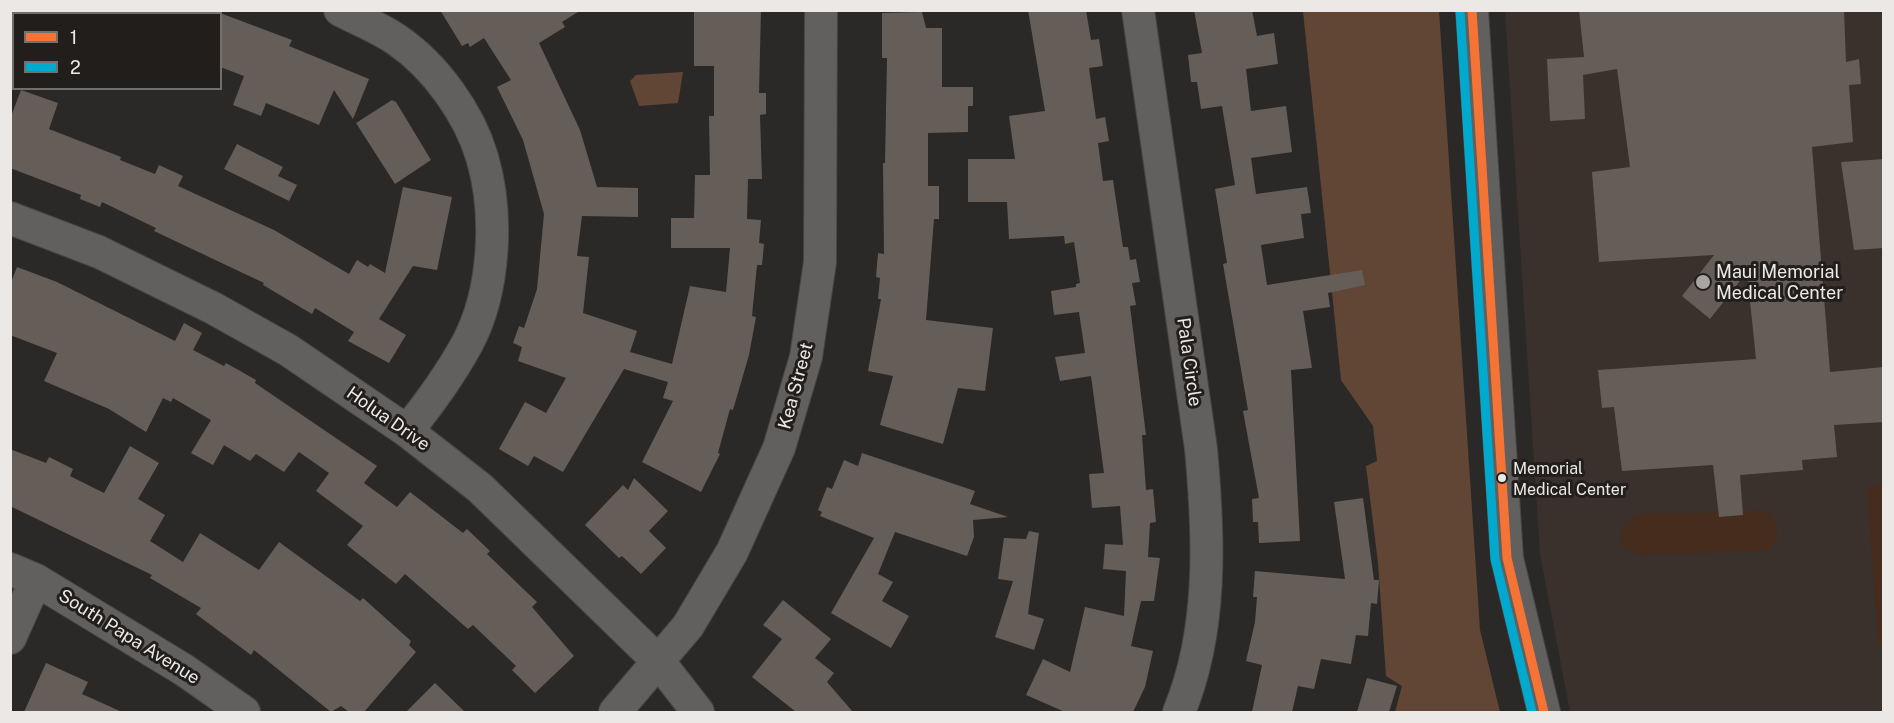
<!DOCTYPE html>
<style>
body{margin:0}
#map{position:relative;width:1894px;height:723px;overflow:hidden;background:#2b2927;font-family:"Public Sans",sans-serif}
canvas{display:block}
.frame{position:absolute;inset:0;border:12px solid #ebe8e6;pointer-events:none}
.legend{position:absolute;left:12px;top:12px;width:210px;height:78px;box-sizing:border-box;background:#221e1c;border:2px solid #726f6d;margin:0;padding:8px 10px;list-style:none;font-size:18px;color:#ebe8e6}
.legend li{display:flex;align-items:center;gap:12px;height:30px}
.legend b{width:30px;border:2px solid #726f6d}
</style>
<div id="map">
<canvas width="1894" height="723"></canvas>
<div class="frame"></div>
<ul class="legend">
<li><b style="height:8px;background:#f57335"></b>1</li>
<li><b style="height:8px;background:#00a9ce"></b>2</li>
</ul>
</div>
<script>
const context = document.querySelector('canvas').getContext('2d');
context.lineJoin = 'round';
function fillPath(path, color) { context.fillStyle = color; context.fill(path, 'evenodd'); }
function trace(path, color, width, dash) { context.strokeStyle = color; context.lineWidth = width; context.lineCap = dash ? 'butt' : 'round'; context.setLineDash(dash || []); context.stroke(path); }
function write(font, color, halo, rows, align = 'center') {
  context.font = font + ' "Public Sans",sans-serif'; context.lineWidth = 6; context.setLineDash([]); context.textBaseline = 'middle'; context.strokeStyle = halo; context.fillStyle = color; for (const [text, x, y, turn = 0] of rows) {
    context.save(); context.translate(x, y); context.rotate((+turn || 0) * Math.PI / 180); context.textAlign = isNaN(turn) ? turn : align; if (halo) context.strokeText(text, 0, 0); context.fillText(text, 0, 0); context.restore();
  }
}
fillPath(new Path2D(`
 M 1505,11 L 1883,11 L 1883,712 L 1570,712 L 1540,554 Z`), '#3a312c');
fillPath(new Path2D(`
 M 1883,485 L 1884,643 L 1878,643 L 1867,486 Z
 M 1766,511 C 1781,522 1780,540 1767,551 L 1637,555 L 1621,544 C 1619,530 1627,523 1637,514 Z`), '#452c1d');
fillPath(new Path2D(`
 M 1303,11 L 1439,11 L 1480,630 L 1500,712 L 1395,712 L 1402,686 L 1386,676 L 1378,563 L 1366,466 L 1377,461 L 1373,426 L 1341,380 Z
 M 683,72 L 678,103 L 639,106 L 630,81 L 636,75 Z`), '#624635');
fillPath(new Path2D(`
 M 440,10 L 581,10 L 562,22 L 565,27 L 539,43 L 580,130 L 597,187 L 638,188 L 638,217 L 582,216 L 577,256 L 589,257 L 583,313 L 637,331 L 630,352 L 672,364 L 690,286 L 726,292 L 730,248 L 671,248 L 671,218 L 694,218 L 695,175 L 710,175 L 709,116 L 714,116 L 714,66 L 694,66 L 694,10 L 761,10 L 759,93 L 766,93 L 766,114 L 760,115 L 762,179 L 748,179 L 747,219 L 761,220 L 759,243 L 764,244 L 762,265 L 757,265 L 752,316 L 756,317 L 749,355 L 733,410 L 730,409 L 718,453 L 720,454 L 701,492 L 642,462 L 673,401 L 663,398 L 668,382 L 624,369 L 563,472 L 534,456 L 528,466 L 499,449 L 525,402 L 546,413 L 566,378 L 518,361 L 522,347 L 513,343 L 519,326 L 524,328 L 537,289 L 544,214 L 523,140 L 497,87 L 511,80 L 484,38 L 470,47 L 468,43 L 462,46 Z
 M 1028,10 L 1086,10 L 1091,40 L 1099,39 L 1103,66 L 1089,68 L 1096,119 L 1105,117 L 1109,141 L 1098,143 L 1103,181 L 1113,180 L 1123,247 L 1128,247 L 1130,260 L 1136,259 L 1140,282 L 1132,283 L 1136,305 L 1130,306 L 1146,435 L 1142,435 L 1146,490 L 1153,489 L 1156,522 L 1150,523 L 1148,557 L 1160,558 L 1154,601 L 1141,601 L 1131,646 L 1153,651 L 1145,687 L 1133,712 L 1065,712 L 1026,695 L 1043,659 L 1070,672 L 1085,607 L 1124,616 L 1126,571 L 1103,569 L 1105,544 L 1123,545 L 1120,506 L 1092,508 L 1089,474 L 1104,473 L 1091,376 L 1060,381 L 1055,357 L 1085,353 L 1079,312 L 1054,315 L 1051,291 L 1076,287 L 1076,284 L 1080,283 L 1074,242 L 1065,244 L 1064,236 L 1009,239 L 1007,202 L 968,202 L 968,159 L 1015,159 L 1009,116 L 1045,111 Z
 M 1194,10 L 1252,10 L 1257,36 L 1274,33 L 1278,64 L 1246,69 L 1251,111 L 1286,106 L 1292,152 L 1251,158 L 1256,194 L 1307,187 L 1311,213 L 1301,214 L 1304,238 L 1261,245 L 1267,285 L 1362,270 L 1365,285 L 1328,293 L 1330,307 L 1303,311 L 1312,368 L 1291,370 L 1300,541 L 1259,543 L 1258,522 L 1253,522 L 1252,499 L 1259,498 L 1243,411 L 1248,410 L 1223,264 L 1227,263 L 1215,189 L 1235,185 L 1222,106 L 1201,109 L 1197,82 L 1191,82 L 1188,55 L 1202,53 Z
 M 1579,10 L 1844,10 L 1846,62 L 1859,59 L 1861,84 L 1849,85 L 1853,142 L 1812,147 L 1830,372 L 1884,367 L 1884,422 L 1834,425 L 1837,457 L 1802,460 L 1803,470 L 1740,475 L 1743,515 L 1719,517 L 1713,465 L 1622,471 L 1614,407 L 1602,408 L 1598,370 L 1756,359 L 1747,272 L 1710,319 L 1682,296 L 1714,255 L 1599,262 L 1592,172 L 1630,167 L 1617,69 L 1583,75 L 1585,119 L 1550,121 L 1547,59 L 1584,57 Z
 M 922,12 L 926,28 L 942,28 L 942,87 L 973,87 L 973,106 L 968,106 L 968,132 L 928,133 L 928,186 L 939,186 L 939,219 L 934,219 L 926,320 L 993,328 L 985,391 L 958,388 L 943,444 L 880,425 L 893,376 L 868,371 L 881,299 L 878,299 L 880,278 L 876,277 L 878,253 L 884,254 L 883,163 L 885,163 L 887,58 L 882,58 L 882,13 Z
 M 220,13 L 292,40 L 289,46 L 369,79 L 353,119 L 334,90 L 319,125 L 266,103 L 261,116 L 233,105 L 244,76 L 220,67 Z
 M 21,90 L 58,103 L 49,129 L 121,157 L 120,160 L 155,174 L 159,165 L 183,176 L 178,186 L 274,230 L 349,274 L 357,260 L 368,267 L 370,264 L 385,273 L 403,187 L 452,197 L 437,270 L 413,266 L 379,319 L 406,335 L 389,363 L 348,341 L 354,332 L 315,308 L 312,314 L 263,285 L 264,283 L 154,231 L 156,228 L 102,202 L 100,207 L 80,199 L 81,195 L 10,168 L 10,119 Z
 M 392,100 L 396,102 L 431,160 L 395,184 L 356,123 Z
 M 237,144 L 283,167 L 278,176 L 297,185 L 289,201 L 224,169 Z
 M 1884,159 L 1884,248 L 1854,250 L 1841,162 Z
 M 17,267 L 57,282 L 175,341 L 184,323 L 202,333 L 193,350 L 224,366 L 226,363 L 256,380 L 255,383 L 377,466 L 364,483 L 397,507 L 410,492 L 463,533 L 467,529 L 490,551 L 487,554 L 537,602 L 532,607 L 574,656 L 535,693 L 512,670 L 516,666 L 473,625 L 468,629 L 405,574 L 396,584 L 347,545 L 363,526 L 316,491 L 329,473 L 299,452 L 284,472 L 256,454 L 250,461 L 224,445 L 213,465 L 191,453 L 211,420 L 173,398 L 171,402 L 163,398 L 146,432 L 109,409 L 44,381 L 57,353 L 10,335 L 10,285 Z
 M 130,446 L 159,463 L 138,499 L 165,515 L 150,541 L 183,562 L 200,533 L 259,570 L 279,542 L 360,601 L 363,598 L 411,641 L 409,645 L 416,652 L 364,712 L 349,712 L 341,706 L 331,712 L 254,650 L 251,655 L 196,614 L 201,608 L 150,578 L 152,575 L 10,506 L 10,449 L 46,463 L 49,457 L 73,469 L 70,476 L 104,493 Z
 M 862,453 L 975,491 L 970,504 L 1008,517 L 973,520 L 974,537 L 967,556 L 895,532 L 878,574 L 893,582 L 882,601 L 909,616 L 891,648 L 831,613 L 874,538 L 820,516 L 822,512 L 818,510 L 827,487 L 832,489 L 844,460 L 858,466 Z
 M 634,478 L 668,511 L 649,531 L 666,548 L 641,574 L 622,556 L 619,558 L 585,525 L 623,485 L 628,490 Z
 M 1363,498 L 1374,580 L 1379,580 L 1377,604 L 1371,603 L 1368,636 L 1356,635 L 1351,664 L 1321,659 L 1314,689 L 1298,686 L 1292,712 L 1252,712 L 1262,665 L 1246,661 L 1255,622 L 1257,597 L 1253,597 L 1255,571 L 1345,579 L 1334,502 Z
 M 1029,531 L 1039,533 L 1028,614 L 1044,619 L 1034,650 L 995,637 L 1013,581 L 998,579 L 1004,538 L 1026,539 Z
 M 783,600 L 831,639 L 815,658 L 834,673 L 827,682 L 853,712 L 796,712 L 752,677 L 782,639 L 763,625 Z
 M 46,663 L 88,682 L 82,694 L 122,712 L 24,712 Z
 M 1367,678 L 1397,686 L 1389,712 L 1357,712 Z
 M 435,683 L 465,712 L 406,712 Z`), '#655d58');
const minor = new Path2D(`
 M 340,10 C 359,20 380,28 397,40 C 435,66 469,113 482,157 C 499,214 495,292 467,344 C 450,375 429,404 407,431
 M 1138,10 L 1201,449 C 1209,536 1213,630 1179,712
 M 1472,10 L 1507,558 L 1544,712
 M 10,218 L 99,252 L 213,308 L 288,350 L 407,431 L 480,488 L 659,662 L 698,712
 M 10,569 L 36,580 L 184,670 L 244,712
 M 10,638 L 36,580
 M 615,712 L 688,626 L 732,552 L 779,448 L 806,357 L 820,262 L 821,10`);
trace(minor, '#464544', 34);
trace(minor, '#62605e', 32);
trace(new Path2D(`
 M 1472,10 L 1507,558 L 1544,712`), '#f57335', 9);
trace(new Path2D(`
 M 1460,11 L 1495,559 L 1532,712`), '#00a9ce', 9);
for (const [x, y, r, color] of [
 [1703,282,8,"#a8a5a3"],
 [1502,478,5,"#ebe8e6"]
]) { const dot = new Path2D(); dot.arc(x, y, r, 0, 2 * Math.PI); context.fillStyle = color; context.fill(dot); trace(dot, '#221e1c', 2); }
write('16px', '#ebe8e6', '#221e1c', [
 ["Memorial",1513,469],
 ["Medical Center",1513,490]
], 'left');
write('18px', '#ebe8e6', '#221e1c', [
 ["Maui Memorial",1716,272],
 ["Medical Center",1716,293]
], 'left');
write('18px', '#ebe8e6', '#221e1c', [
 ["Pala Circle",1189,362,82],
 ["Kea Street",796,386,-75],
 ["Holua Drive",388,419,35],
 ["South Papa Avenue",129,637,32]
]);
</script>
